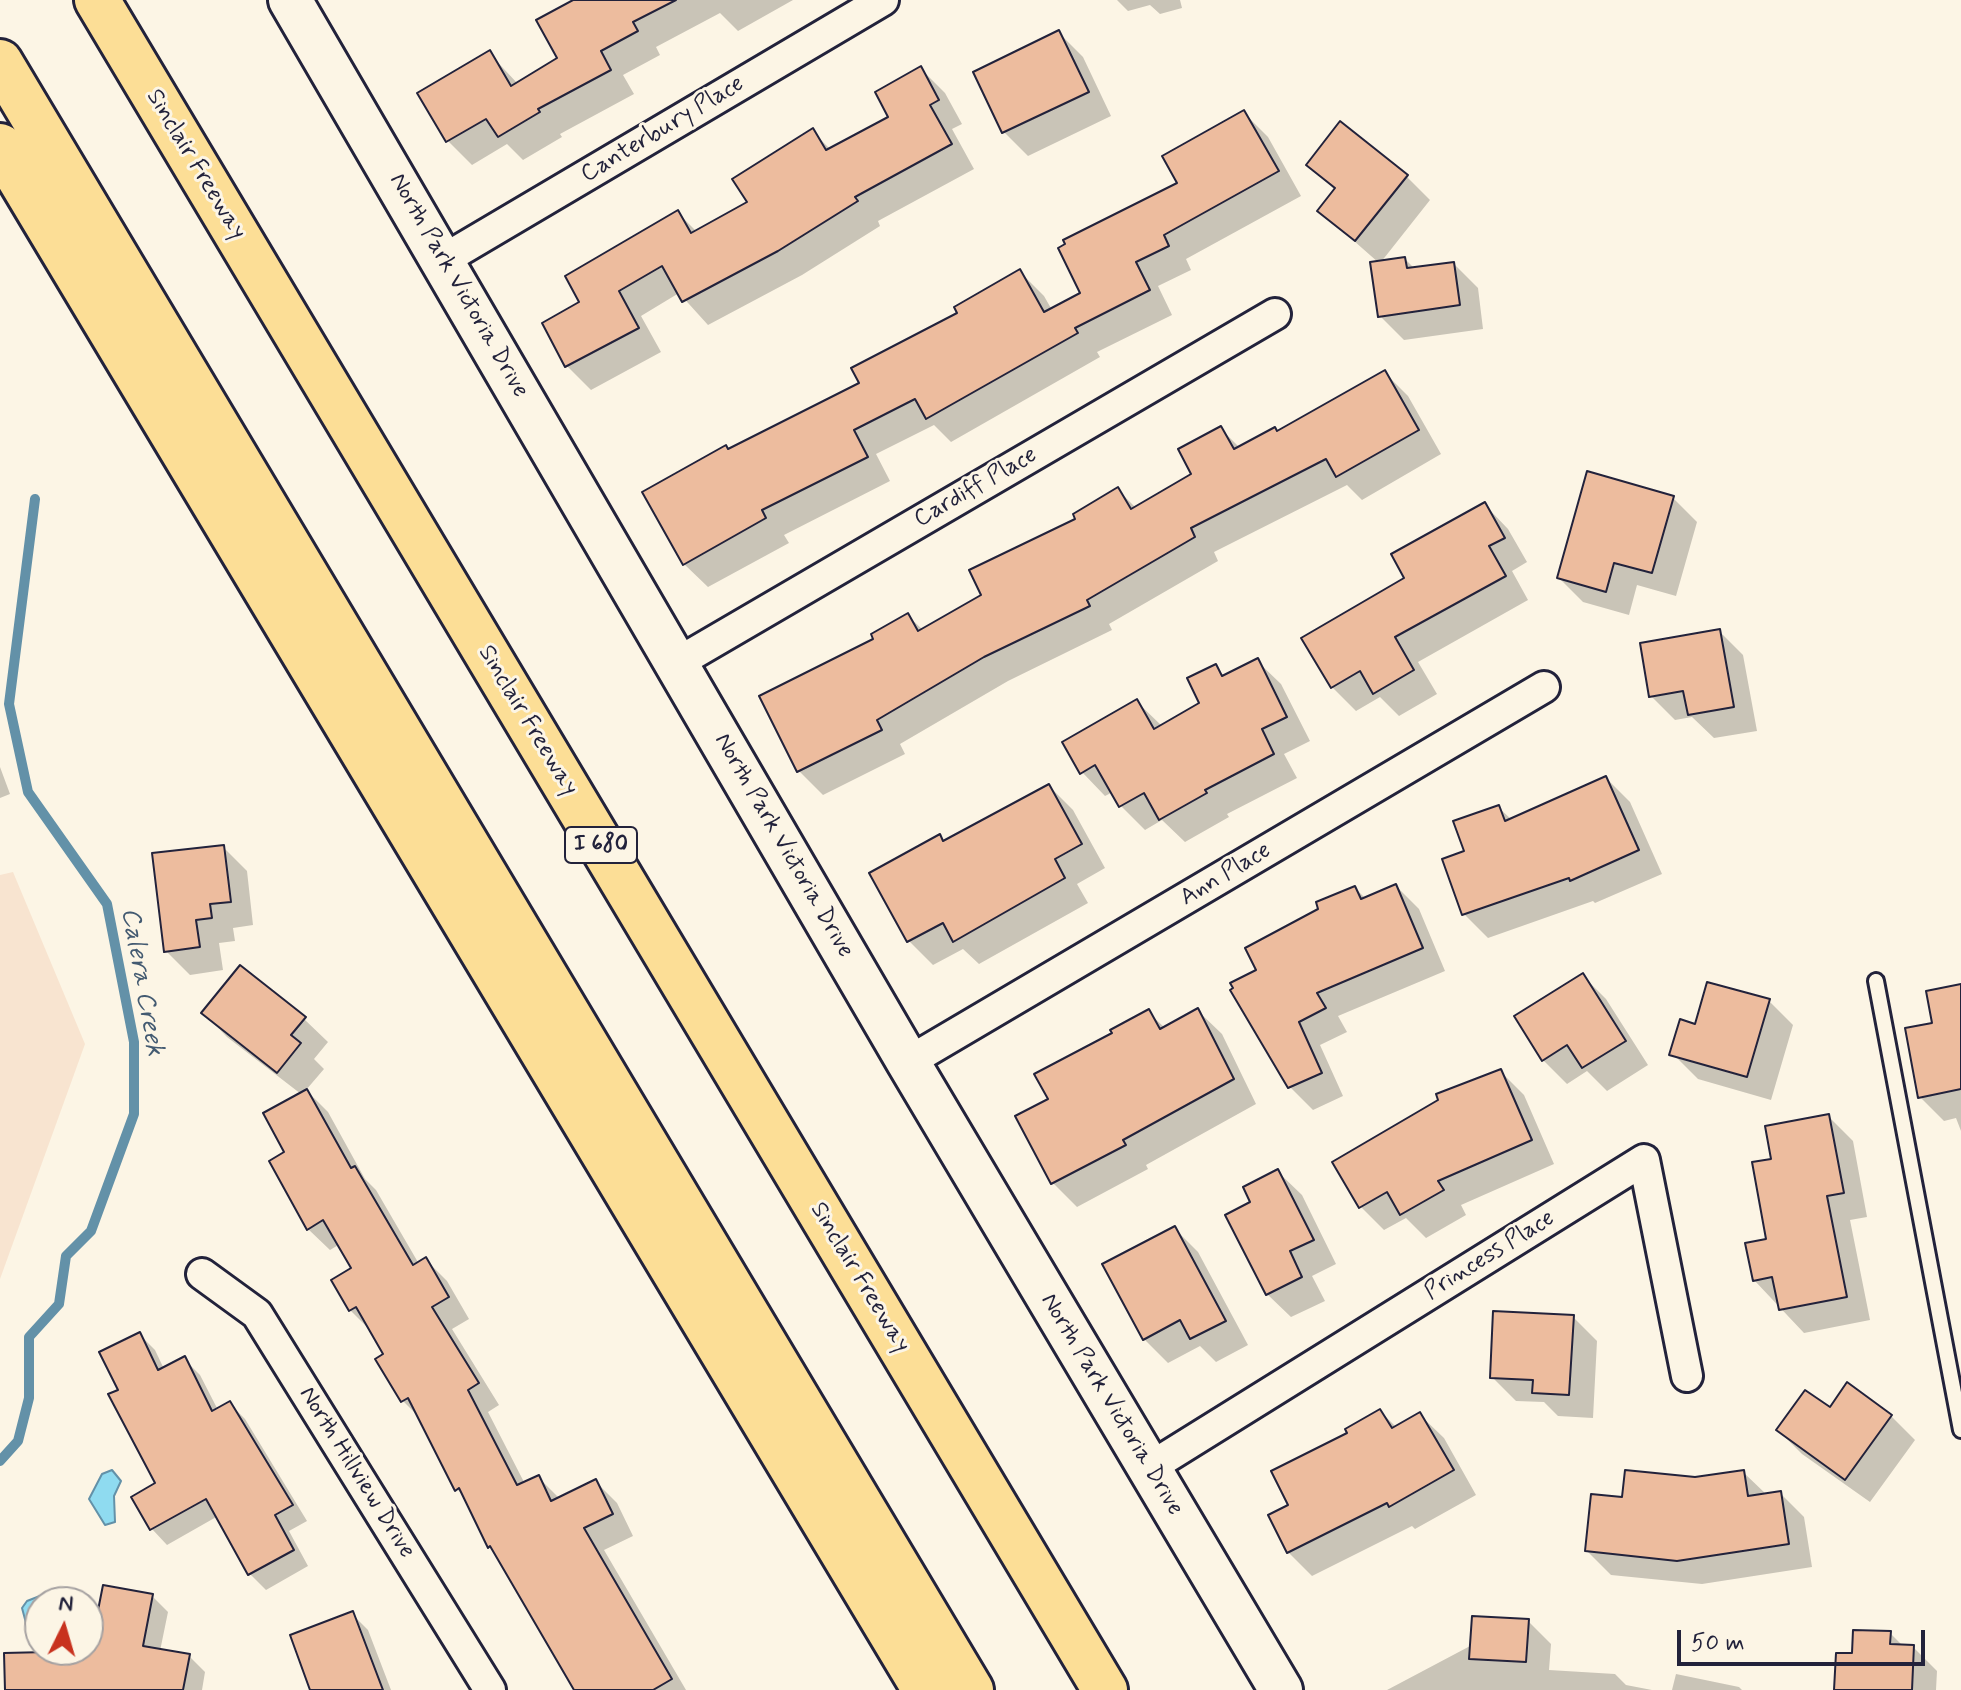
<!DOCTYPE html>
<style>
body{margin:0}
#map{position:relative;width:1961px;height:1690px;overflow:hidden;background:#fcf5e5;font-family:Mynerve,sans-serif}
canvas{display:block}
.north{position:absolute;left:24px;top:1586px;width:80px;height:80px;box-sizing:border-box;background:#fcf5e5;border:2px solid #a5a1a1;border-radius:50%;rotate:5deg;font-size:22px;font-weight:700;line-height:32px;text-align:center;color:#22223b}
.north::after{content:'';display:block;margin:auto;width:28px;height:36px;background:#c8321e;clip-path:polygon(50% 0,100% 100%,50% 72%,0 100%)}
.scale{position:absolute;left:1677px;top:1630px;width:248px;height:36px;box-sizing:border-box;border:4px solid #22223b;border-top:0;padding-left:10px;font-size:24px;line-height:28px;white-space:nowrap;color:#22223b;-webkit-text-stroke:6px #fcf5e5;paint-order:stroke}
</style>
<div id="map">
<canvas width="1961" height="1690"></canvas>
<div class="north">N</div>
<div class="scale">50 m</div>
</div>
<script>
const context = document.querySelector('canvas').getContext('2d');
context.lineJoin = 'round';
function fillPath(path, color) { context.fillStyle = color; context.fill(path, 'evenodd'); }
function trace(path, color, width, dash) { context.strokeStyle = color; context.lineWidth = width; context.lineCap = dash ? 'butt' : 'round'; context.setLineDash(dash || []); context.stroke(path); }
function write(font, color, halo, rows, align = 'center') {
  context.font = font + ' Mynerve,sans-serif'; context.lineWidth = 6; context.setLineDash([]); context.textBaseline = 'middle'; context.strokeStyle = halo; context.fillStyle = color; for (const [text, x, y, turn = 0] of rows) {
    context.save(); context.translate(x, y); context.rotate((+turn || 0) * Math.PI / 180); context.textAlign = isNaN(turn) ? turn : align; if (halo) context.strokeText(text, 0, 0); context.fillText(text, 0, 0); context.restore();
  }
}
fillPath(new Path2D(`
 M 13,872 L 85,1044 L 0,1279 L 0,875 Z`), '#f8e4d0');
const water = new Path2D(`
 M 112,1470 L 121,1481 L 114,1496 L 115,1522 L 105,1525 L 89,1499 L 102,1474 Z
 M 45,1594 L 59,1595 L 69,1602 L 40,1602 L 40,1623 L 26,1623 L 22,1608 L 27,1601 Z`);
fillPath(water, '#8fdbf0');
trace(water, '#6391a8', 2);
fillPath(new Path2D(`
 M 578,0 L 793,0 L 738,31 L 720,13 L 656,47 L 660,55 L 623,75 L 634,94 L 560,134 L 562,137 L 523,160 L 507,144 L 472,165 L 448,141 L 420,93 L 489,53 L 518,84 L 560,59 Z
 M 1117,0 L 1180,0 L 1182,8 L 1160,14 L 1150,5 L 1128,11 Z
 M 1059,33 L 1083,57 L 1111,116 L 1028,156 L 1004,132 L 975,73 Z
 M 921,69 L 945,93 L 962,124 L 952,129 L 974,169 L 878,221 L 880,226 L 802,275 L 708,325 L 679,293 L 641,316 L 661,352 L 591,390 L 567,366 L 582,303 L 678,213 L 697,232 L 749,203 L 812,131 L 831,150 L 891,117 Z
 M 1244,113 L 1268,137 L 1301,196 L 1186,259 L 1191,270 L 1158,286 L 1172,315 L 1097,352 L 1100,357 L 951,442 L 934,425 L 876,454 L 890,481 L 784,535 L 789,543 L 708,587 L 684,564 L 729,451 L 861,384 L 1020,272 L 1044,296 L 1052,310 L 1083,294 Z
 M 1308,165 L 1406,176 L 1430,200 L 1381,262 L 1405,259 L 1415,269 L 1454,264 L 1478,288 L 1483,329 L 1404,340 L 1380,316 L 1379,263 L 1320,211 L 1336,191 Z
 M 1384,372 L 1408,396 L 1441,454 L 1362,500 L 1347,485 L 1214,552 L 1218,561 L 1109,624 L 1112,630 L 1008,681 L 900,744 L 905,754 L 823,795 L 799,771 L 876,640 L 907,615 L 923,630 L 983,596 L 1118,490 L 1136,508 L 1193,475 L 1221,429 L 1240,448 L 1277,433 Z
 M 1673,498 L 1697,522 L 1676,596 L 1637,585 L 1629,615 L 1583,602 L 1559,578 Z
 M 1485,505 L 1508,529 L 1527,562 L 1512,571 L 1528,600 L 1418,662 L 1437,694 L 1399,716 L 1380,697 L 1356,711 L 1332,687 L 1407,579 Z
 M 1719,631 L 1743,655 L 1757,731 L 1714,738 L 1692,717 L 1675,720 L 1651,696 Z
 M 1257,661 L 1281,684 L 1310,741 L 1284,754 L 1297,778 L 1227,814 L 1229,817 L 1185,842 L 1162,820 L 1145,830 L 1121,806 L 1113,792 L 1105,796 L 1082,772 L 1137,702 L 1162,726 L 1202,703 L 1215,667 L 1225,677 Z
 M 0,767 L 10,794 L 0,798 Z
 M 1606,778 L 1630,802 L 1662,874 L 1595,903 L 1593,901 L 1488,938 L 1464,914 L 1466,853 L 1498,807 L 1512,820 Z
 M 1049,786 L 1073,810 L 1105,868 L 1077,884 L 1088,903 L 979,964 L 963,949 L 933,965 L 909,941 L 939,837 L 945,842 Z
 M 223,847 L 247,871 L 253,925 L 233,928 L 235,941 L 219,943 L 223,970 L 190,975 L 166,951 Z
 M 1396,886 L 1419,909 L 1445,971 L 1338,1016 L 1347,1032 L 1320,1045 L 1343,1096 L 1313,1110 L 1290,1087 L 1258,971 L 1321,910 L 1355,888 L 1366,899 Z
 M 1582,975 L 1606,999 L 1648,1065 L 1607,1091 L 1587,1071 L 1567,1084 L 1543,1060 Z
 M 1961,986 L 1961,1131 L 1956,1118 L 1944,1121 L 1920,1097 L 1935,1024 Z
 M 1769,1001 L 1793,1025 L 1771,1100 L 1698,1079 L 1674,1055 L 1697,1026 Z
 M 1198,1011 L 1222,1034 L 1256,1104 L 1146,1165 L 1148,1169 L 1077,1207 L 1053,1183 L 1050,1100 L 1115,1034 L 1148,1012 L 1166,1029 Z
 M 204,1013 L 304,1019 L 328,1042 L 314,1059 L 324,1069 L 306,1090 L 328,1112 L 365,1179 L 376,1190 L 419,1264 L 426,1260 L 447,1281 L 469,1319 L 452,1329 L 499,1405 L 488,1412 L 525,1484 L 538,1477 L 560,1499 L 596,1482 L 617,1503 L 633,1536 L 604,1550 L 686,1690 L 576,1690 L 490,1547 L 467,1500 L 457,1489 L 420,1418 L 403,1401 L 386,1354 L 371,1331 L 350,1310 L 354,1269 L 340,1244 L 330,1250 L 308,1229 L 287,1153 L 301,1094 L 227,1037 Z
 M 1500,1071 L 1524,1095 L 1554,1164 L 1461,1205 L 1466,1215 L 1426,1238 L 1406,1218 L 1384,1230 L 1360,1206 Z
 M 1829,1117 L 1853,1141 L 1867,1217 L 1850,1220 L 1870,1320 L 1804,1333 L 1754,1280 L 1768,1241 L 1774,1160 Z
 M 1278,1172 L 1302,1195 L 1336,1264 L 1312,1276 L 1325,1301 L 1291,1317 L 1267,1294 L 1253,1203 Z
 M 1174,1228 L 1198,1252 L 1248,1345 L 1216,1362 L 1200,1346 L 1168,1363 L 1144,1339 Z
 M 1573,1317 L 1597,1341 L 1593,1418 L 1558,1416 L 1544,1402 L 1516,1401 L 1492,1377 Z
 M 139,1334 L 155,1350 L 164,1369 L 184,1359 L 200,1375 L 218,1410 L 229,1403 L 245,1419 L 307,1521 L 289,1531 L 308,1566 L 266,1590 L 250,1574 L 218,1516 L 167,1545 L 152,1529 L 158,1484 L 120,1391 Z
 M 1830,1410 L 1891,1416 L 1915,1440 L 1870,1502 L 1802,1454 L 1778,1430 Z
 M 1380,1411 L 1397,1428 L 1420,1415 L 1444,1438 L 1476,1495 L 1415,1529 L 1412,1526 L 1312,1576 L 1288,1552 L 1291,1506 L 1350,1434 Z
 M 1743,1472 L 1767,1495 L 1780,1493 L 1804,1517 L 1812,1567 L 1702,1584 L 1611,1575 L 1587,1551 L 1624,1499 L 1695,1479 Z
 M 152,1596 L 168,1612 L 160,1651 L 189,1656 L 205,1672 L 202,1690 L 7,1690 L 92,1653 Z
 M 352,1614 L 368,1630 L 391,1690 L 312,1690 Z
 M 1528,1621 L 1551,1644 L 1549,1670 L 1615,1674 L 1626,1685 L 1652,1690 L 1387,1690 L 1472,1645 Z
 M 1890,1633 L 1904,1647 L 1913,1647 L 1937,1671 L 1936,1690 L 1836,1690 L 1854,1655 Z
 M 1676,1674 L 1739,1687 L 1742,1690 L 1672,1690 Z`), '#0003');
trace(new Path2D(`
 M 0,1461 L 18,1441 L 29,1398 L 29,1337 L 59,1304 L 66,1256 L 91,1231 L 134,1114 L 134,1042 L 107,904 L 28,792 L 9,704 L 35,499`), '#6391a8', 10);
const building = new Path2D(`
 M 573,0 L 676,0 L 633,22 L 638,31 L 601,51 L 611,70 L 538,109 L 540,112 L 498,137 L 486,119 L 446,142 L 417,93 L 490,50 L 511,86 L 557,58 L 536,20 Z
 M 1059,30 L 1089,92 L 1002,133 L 973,72 Z
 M 921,66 L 939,100 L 930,105 L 952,144 L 855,197 L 858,201 L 778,251 L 682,302 L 662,266 L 619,291 L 639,328 L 565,367 L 542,323 L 579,302 L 565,276 L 678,210 L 691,233 L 747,202 L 732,179 L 813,128 L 826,150 L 888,117 L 875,92 Z
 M 1244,110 L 1279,171 L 1164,235 L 1169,246 L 1136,262 L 1150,290 L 1075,328 L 1078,333 L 926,419 L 915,399 L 854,430 L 868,457 L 762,510 L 766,518 L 683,565 L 642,492 L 726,445 L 728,449 L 859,383 L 851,368 L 957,313 L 954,307 L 1020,269 L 1044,312 L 1080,293 L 1058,248 L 1065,244 L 1063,240 L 1177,183 L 1162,156 Z
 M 1340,121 L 1408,175 L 1355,241 L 1317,211 L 1335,188 L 1306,165 Z
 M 1405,257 L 1407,268 L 1454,262 L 1460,305 L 1378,317 L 1370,262 Z
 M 1385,370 L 1419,430 L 1336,477 L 1326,459 L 1191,528 L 1195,537 L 1087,600 L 1090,606 L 984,657 L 877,720 L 882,730 L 797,772 L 759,696 L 873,639 L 871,634 L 908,613 L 918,631 L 981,595 L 969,570 L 1075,519 L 1073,514 L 1118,487 L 1131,509 L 1191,474 L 1178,449 L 1221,426 L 1234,449 L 1275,427 L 1277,431 Z
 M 1587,471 L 1674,496 L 1652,573 L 1614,563 L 1606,592 L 1557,578 Z
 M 1485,502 L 1505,538 L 1489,546 L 1506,576 L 1395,637 L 1414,670 L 1373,694 L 1360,671 L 1331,688 L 1301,638 L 1404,578 L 1391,554 Z
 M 1720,629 L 1734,707 L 1688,715 L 1683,691 L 1649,697 L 1640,643 Z
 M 1258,658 L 1287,717 L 1262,729 L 1274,754 L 1205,790 L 1207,793 L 1159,820 L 1144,793 L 1119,807 L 1095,765 L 1080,774 L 1062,742 L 1137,699 L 1154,729 L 1199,703 L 1187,678 L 1216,664 L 1222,676 Z
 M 1606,776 L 1639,850 L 1570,881 L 1569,878 L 1462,915 L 1442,859 L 1464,851 L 1453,821 L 1499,805 L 1505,821 Z
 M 1049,784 L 1082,844 L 1055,859 L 1065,878 L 953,942 L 943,923 L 907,942 L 869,873 L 940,834 L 943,841 Z
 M 224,845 L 231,902 L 210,904 L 212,918 L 196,920 L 200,947 L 164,952 L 152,853 Z
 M 1396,884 L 1423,948 L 1317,993 L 1326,1008 L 1299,1022 L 1322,1073 L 1288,1088 L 1230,990 L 1233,988 L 1230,983 L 1256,970 L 1245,948 L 1318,909 L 1316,902 L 1355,886 L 1361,899 Z
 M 240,965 L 306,1017 L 291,1035 L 301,1043 L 277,1073 L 201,1013 Z
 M 1583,973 L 1626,1041 L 1582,1068 L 1567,1045 L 1542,1061 L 1514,1016 Z
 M 1707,982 L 1770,999 L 1747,1077 L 1669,1055 L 1680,1019 L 1695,1024 Z
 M 1961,984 L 1961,1089 L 1918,1098 L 1905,1028 L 1932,1023 L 1926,991 Z
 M 1198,1008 L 1234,1079 L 1123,1140 L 1126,1145 L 1051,1184 L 1015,1116 L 1048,1099 L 1034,1074 L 1112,1033 L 1110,1030 L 1149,1009 L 1160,1029 Z
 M 1501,1069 L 1532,1140 L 1438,1181 L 1444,1190 L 1400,1215 L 1387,1192 L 1359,1208 L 1332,1162 L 1438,1100 L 1436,1094 Z
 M 307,1089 L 351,1168 L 355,1166 L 413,1265 L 426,1257 L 449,1297 L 432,1307 L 479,1383 L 468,1390 L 517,1485 L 539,1475 L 551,1501 L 596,1479 L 613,1514 L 584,1528 L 672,1679 L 653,1690 L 574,1690 L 490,1546 L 488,1548 L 459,1488 L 455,1491 L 408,1398 L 401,1402 L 375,1359 L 383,1354 L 356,1307 L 349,1311 L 331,1280 L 351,1268 L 323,1220 L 307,1230 L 269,1161 L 284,1152 L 263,1113 Z
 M 1829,1114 L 1844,1193 L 1827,1196 L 1847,1297 L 1779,1310 L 1772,1277 L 1753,1281 L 1745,1243 L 1766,1239 L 1752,1162 L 1771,1159 L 1765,1126 Z
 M 1278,1169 L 1314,1240 L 1290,1251 L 1302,1277 L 1266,1295 L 1225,1215 L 1250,1202 L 1243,1187 Z
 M 1175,1226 L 1226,1321 L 1190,1339 L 1180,1320 L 1143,1340 L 1102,1264 Z
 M 1493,1311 L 1574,1315 L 1569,1395 L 1532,1393 L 1533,1380 L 1490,1378 Z
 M 140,1332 L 158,1370 L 185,1356 L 212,1411 L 230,1401 L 293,1505 L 275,1515 L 294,1550 L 248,1575 L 206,1499 L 150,1530 L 131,1497 L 155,1483 L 108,1394 L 118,1390 L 99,1352 Z
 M 1847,1382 L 1892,1415 L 1845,1480 L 1776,1430 L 1805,1390 L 1830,1407 Z
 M 1380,1409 L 1392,1428 L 1420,1412 L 1454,1470 L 1389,1507 L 1387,1503 L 1287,1553 L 1268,1515 L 1288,1505 L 1271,1471 L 1347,1433 L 1345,1429 Z
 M 1625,1470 L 1695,1477 L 1744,1470 L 1748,1496 L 1781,1491 L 1789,1544 L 1677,1561 L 1585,1551 L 1591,1494 L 1622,1497 Z
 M 103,1585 L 153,1594 L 143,1646 L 190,1654 L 183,1690 L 5,1690 L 4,1653 L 90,1651 Z
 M 353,1611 L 383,1690 L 310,1690 L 290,1635 Z
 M 1472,1616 L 1529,1619 L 1526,1662 L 1469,1659 Z
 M 1853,1630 L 1891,1631 L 1890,1644 L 1914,1645 L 1912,1690 L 1834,1690 L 1836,1653 L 1852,1653 Z`);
fillPath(building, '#edbc9e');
trace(building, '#22223b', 2);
const lane = new Path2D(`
 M 1876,981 L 1961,1430`);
const street = new Path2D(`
 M 443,260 L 883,0
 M 677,663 L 1275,314
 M 908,1062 L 1544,687
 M 202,1274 L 257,1314 L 490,1690
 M 1149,1468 L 1644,1160 L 1687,1376`);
const secondary = new Path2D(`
 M 290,0 L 908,1062 L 1281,1690`);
const highway = new Path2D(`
 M 97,0 L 1105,1690
 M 0,62 L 971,1690
 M 0,146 L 925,1690`);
trace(lane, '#22223b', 20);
trace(street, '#22223b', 36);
trace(secondary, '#22223b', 48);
trace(highway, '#22223b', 50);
trace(lane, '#fcf5e5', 14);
trace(street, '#fcf5e5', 30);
trace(secondary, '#fcf5e5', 42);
trace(highway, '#fcde96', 44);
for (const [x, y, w] of [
 [601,845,72]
]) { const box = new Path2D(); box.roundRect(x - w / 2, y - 18, w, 36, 6); context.fillStyle = '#fcf5e5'; context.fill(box); trace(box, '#22223b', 2); }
write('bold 22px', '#22223b', null, [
 ["I 680",601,845]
]);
write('24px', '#22223b', '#fcf5e5', [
 ["Canterbury Place",663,130,-31],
 ["Sinclair Freeway",195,165,59],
 ["North Park Victoria Drive",458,286,60],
 ["Cardiff Place",976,488,-30],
 ["Sinclair Freeway",527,721,59],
 ["North Park Victoria Drive",783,846,60],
 ["Ann Place",1226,875,-31],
 ["Princess Place",1490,1256,-32],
 ["Sinclair Freeway",859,1278,59],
 ["North Park Victoria Drive",1111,1405,59],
 ["North Hillview Drive",356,1473,58]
]);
write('italic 26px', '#435a71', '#fcf5e5', [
 ["Calera Creek",141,982,80]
]);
</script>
